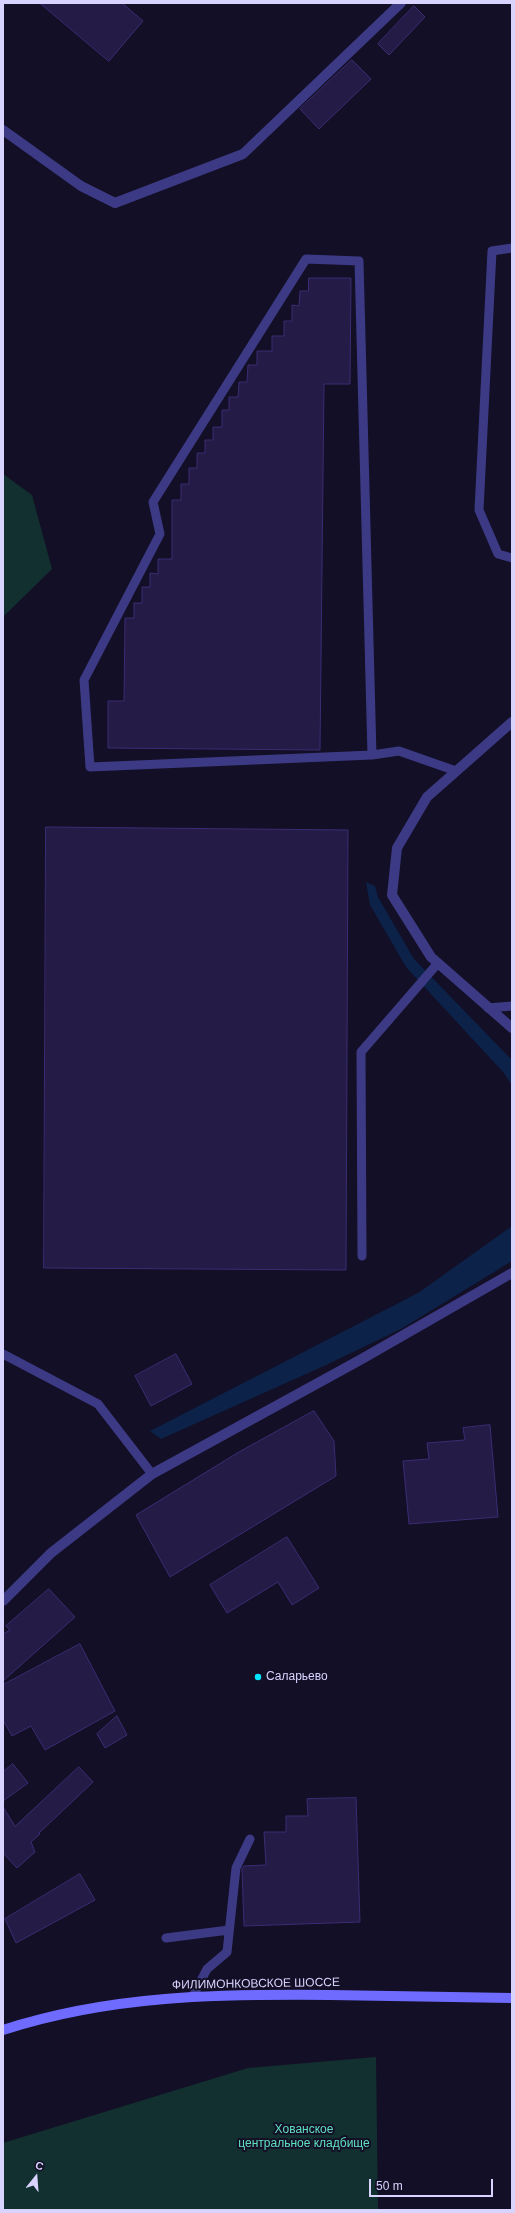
<!DOCTYPE html>
<meta charset="utf-8">
<style>
body{margin:0}
#map{position:relative;width:515px;height:2213px;overflow:hidden;background:#130f26;font-family:Arial,sans-serif}
canvas{display:block}
.frame{position:absolute;inset:0;border:4px solid #d9d4ff;pointer-events:none}
.north{position:absolute;left:16px;top:2157px;width:40px;height:40px;-webkit-text-stroke:3px #130f26;paint-order:stroke;rotate:17deg;font-size:11px;font-weight:700;line-height:16px;text-align:center;color:#d9d4ff}
.north::after{content:'';display:block;margin:auto;width:14px;height:18px;background:#d9d4ff;clip-path:polygon(50% 0,100% 100%,50% 72%,0 100%)}
.scale{position:absolute;left:369px;top:2179px;width:124px;height:18px;box-sizing:border-box;border:2px solid #d9d4ff;border-top:0;padding-left:5px;font-size:12px;line-height:14px;white-space:nowrap;color:#d9d4ff;-webkit-text-stroke:3px #130f26;paint-order:stroke}
</style>
<div id="map">
<canvas width="515" height="2213"></canvas>
<div class="frame"></div>
<div class="north">С</div>
<div class="scale">50 m</div>
</div>
<script>
const context = document.querySelector('canvas').getContext('2d');
context.lineJoin = 'round';
function fillPath(path, color) { context.fillStyle = color; context.fill(path, 'evenodd'); }
function trace(path, color, width, dash) { context.strokeStyle = color; context.lineWidth = width; context.lineCap = dash ? 'butt' : 'round'; context.setLineDash(dash || []); context.stroke(path); }
function write(font, color, halo, rows, align = 'center') {
  context.font = font + ' Arial,sans-serif'; context.lineWidth = 4; context.setLineDash([]); context.textBaseline = 'middle'; context.strokeStyle = halo; context.fillStyle = color; for (const [text, x, y, turn = 0] of rows) {
    context.save(); context.translate(x, y); context.rotate((+turn || 0) * Math.PI / 180); context.textAlign = isNaN(turn) ? turn : align; if (halo) context.strokeText(text, 0, 0); context.fillText(text, 0, 0); context.restore();
  }
}
fillPath(new Path2D(`
 M 3,474 L 32,495 L 52,569 L 3,617 Z
 M 376,2057 L 378,2210 L 3,2210 L 3,2143 L 248,2068 Z`), '#12302f');
fillPath(new Path2D(`
 M 366,882 L 375,886 L 378,897 L 414,959 L 512,1060 L 512,1085 L 503,1072 L 406,967 L 370,905 Z
 M 512,1226 L 512,1261 L 401,1329 L 324,1366 L 161,1439 L 150,1431 L 418,1293 Z`), '#0c2248');
const building = new Path2D(`
 M 40,3 L 122,3 L 143,21 L 109,61 Z
 M 414,6 L 425,17 L 389,55 L 378,44 Z
 M 352,60 L 371,79 L 319,129 L 300,109 Z
 M 309,278 L 351,278 L 350,384 L 324,384 L 320,750 L 108,748 L 108,701 L 124,701 L 125,618 L 134,618 L 134,603 L 142,603 L 142,587 L 150,587 L 150,573 L 158,574 L 158,559 L 172,559 L 172,500 L 181,500 L 181,484 L 189,484 L 189,468 L 197,468 L 197,453 L 205,453 L 205,440 L 213,440 L 213,427 L 222,427 L 222,410 L 229,410 L 229,397 L 238,397 L 239,382 L 247,382 L 248,365 L 257,365 L 257,351 L 272,351 L 272,336 L 284,336 L 284,321 L 292,321 L 292,305 L 299,306 L 300,291 L 308,291 Z
 M 46,827 L 348,830 L 346,1270 L 44,1268 Z
 M 176,1354 L 192,1384 L 151,1406 L 135,1376 Z
 M 314,1411 L 334,1441 L 336,1476 L 170,1577 L 136,1515 L 239,1452 Z
 M 490,1425 L 498,1517 L 409,1524 L 403,1461 L 429,1459 L 427,1443 L 465,1440 L 463,1428 Z
 M 287,1537 L 319,1588 L 292,1605 L 278,1582 L 227,1613 L 210,1585 Z
 M 49,1589 L 75,1617 L 3,1681 L 3,1634 L 10,1630 L 6,1626 Z
 M 80,1644 L 115,1711 L 45,1750 L 31,1726 L 12,1736 L 3,1720 L 3,1685 Z
 M 117,1716 L 127,1735 L 105,1748 L 97,1734 Z
 M 13,1764 L 28,1783 L 3,1801 L 3,1772 Z
 M 79,1767 L 93,1782 L 39,1833 L 40,1834 L 31,1842 L 35,1852 L 17,1868 L 3,1853 L 3,1807 L 15,1826 Z
 M 356,1798 L 360,1922 L 244,1926 L 242,1869 L 244,1866 L 266,1865 L 264,1832 L 286,1832 L 286,1816 L 308,1816 L 307,1799 Z
 M 80,1874 L 95,1900 L 16,1943 L 5,1919 Z`);
fillPath(building, '#241b47');
trace(building, '#3b2d73', 1);
trace(new Path2D(`
 M 512,248 L 492,251 L 479,510 L 498,554 L 512,558
 M 372,755 L 359,261 L 306,259 L 153,502 L 160,534 L 84,680 L 90,767 L 372,755 L 399,751 L 456,771
 M 488,1008 L 512,1006
 M 362,1256 L 361,1052 L 438,963
 M 3,1354 L 98,1404 L 152,1474
 M 166,1938 L 229,1930
 M 193,1996 L 207,1969 L 227,1952 L 236,1868 L 250,1839`), '#3d3a85', 9);
trace(new Path2D(`
 M 3,130 L 81,186 L 115,203 L 243,154 L 401,3
 M 512,722 L 427,797 L 397,848 L 392,895 L 431,957 L 512,1028
 M 3,1601 L 51,1553 L 152,1474 L 360,1360 L 512,1273`), '#3d3a85', 10);
trace(new Path2D(`
 M 3,2030 C 111,1995 218,1994 330,1995 C 391,1996 451,1997 512,1998`), '#6f6bff', 10);
for (const [x, y, r, color] of [
 [258,1677,4,"#00e5ff"]
]) { const dot = new Path2D(); dot.arc(x, y, r, 0, 2 * Math.PI); context.fillStyle = color; context.fill(dot); trace(dot, '#130f26', 1.5); }
write('12px', '#d9d4ff', '#130f26', [
 ["Саларьево",266,1677]
], 'left');
write('12px', '#d9d4ff', '#130f26', [
 ["ФИЛИМОНКОВСКОЕ ШОССЕ",256,1984,-1]
]);
write('12px', '#5fe0c0', '#130f26', [
 ["Хованское",304,2130],
 ["центральное кладбище",304,2144]
]);
</script>
